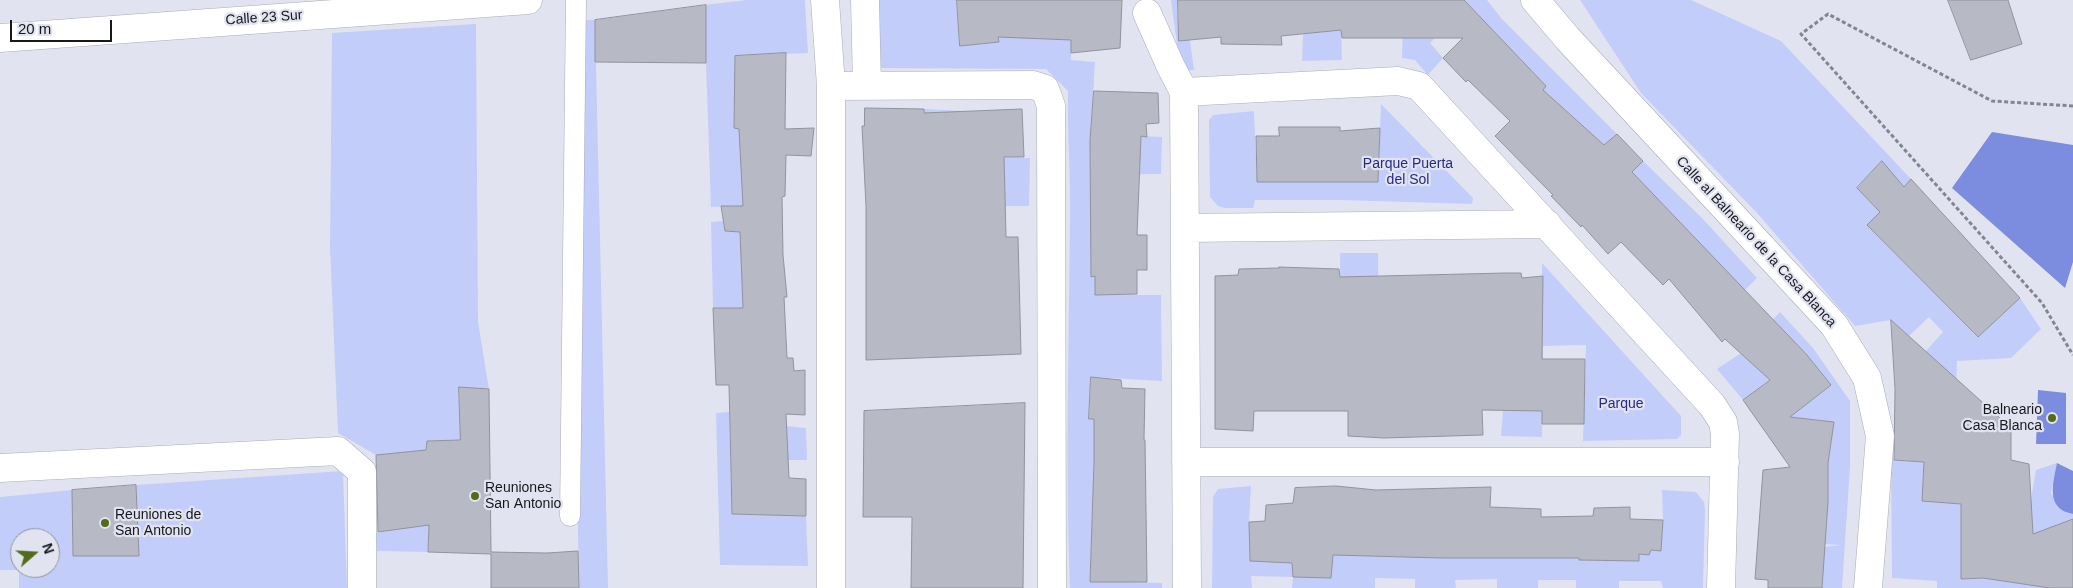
<!DOCTYPE html>
<style>
body{margin:0}
#map{position:relative;width:2073px;height:588px;overflow:hidden;background:#e1e4f0;font-family:Helvetica,sans-serif}
canvas{display:block}
.north{position:absolute;left:10px;top:528px;width:50px;height:50px;box-sizing:border-box;background:#e1e4f0;border:1px solid #90929b;border-radius:50%;rotate:71deg;font-size:14px;font-weight:700;line-height:20px;text-align:center;color:#17181c}
.north::after{content:'';display:block;margin:auto;width:18px;height:22px;background:#546b1a;clip-path:polygon(50% 0,100% 100%,50% 72%,0 100%)}
.scale{position:absolute;left:10px;top:20px;width:102px;height:22px;box-sizing:border-box;border:2px solid #17181c;border-top:0;padding-left:6px;font-size:15px;line-height:18px;white-space:nowrap;color:#17181c;-webkit-text-stroke:4px #e1e4f0;paint-order:stroke}
</style>
<div id="map">
<canvas width="2073" height="588"></canvas>
<div class="north">N</div>
<div class="scale">20 m</div>
</div>
<script>
const context = document.querySelector('canvas').getContext('2d');
context.lineJoin = 'round';
function fillPath(path, color) { context.fillStyle = color; context.fill(path, 'evenodd'); }
function trace(path, color, width, dash) { context.strokeStyle = color; context.lineWidth = width; context.lineCap = dash ? 'butt' : 'round'; context.setLineDash(dash || []); context.stroke(path); }
function write(font, color, halo, rows, align = 'center') {
  context.font = font + ' Helvetica,sans-serif'; context.lineWidth = 4.5; context.setLineDash([]); context.textBaseline = 'middle'; context.strokeStyle = halo; context.fillStyle = color; for (const [text, x, y, turn = 0] of rows) {
    context.save(); context.translate(x, y); context.rotate((+turn || 0) * Math.PI / 180); context.textAlign = isNaN(turn) ? turn : align; if (halo) context.strokeText(text, 0, 0); context.fillText(text, 0, 0); context.restore();
  }
}
fillPath(new Path2D(`
 M 747,0 L 805,0 L 808,53 L 742,56 L 742,105 L 746,130 L 744,206 L 711,207 L 704,5 Z
 M 879,0 L 957,0 L 960,46 L 999,42 L 994,0 L 1040,0 L 1045,39 L 1071,40 L 1071,60 L 1095,62 L 1091,134 L 1162,137 L 1161,174 L 1091,175 L 1091,277 L 1095,276 L 1095,295 L 1161,295 L 1162,381 L 1091,377 L 1089,419 L 1094,419 L 1094,461 L 1090,581 L 1162,583 L 1162,588 L 1070,588 C 1065,465 1069,343 1070,220 C 1071,177 1067,134 1068,91 L 1046,69 L 877,68 Z
 M 1171,0 L 1178,0 L 1178,22 L 1190,21 L 1190,40 L 1194,70 L 1186,70 L 1179,59 Z
 M 1340,0 L 1342,60 L 1302,61 L 1303,34 Z
 M 1464,0 L 1487,0 L 1502,19 L 1617,134 L 1604,145 L 1543,90 L 1545,85 Z
 M 1580,0 L 1691,0 L 1781,41 L 1911,179 L 1904,187 L 1882,162 L 1857,187 L 1880,212 L 1867,225 L 1977,337 L 2020,298 L 2041,329 L 2011,358 L 1957,361 L 1956,386 L 1941,455 L 1924,462 L 1922,500 L 1961,504 L 1962,579 L 1983,578 L 2029,510 L 2036,470 L 2057,463 L 2051,493 L 2067,513 L 2073,514 L 2073,588 L 1937,588 L 1937,581 L 1892,578 L 1891,460 L 1924,462 L 1925,352 L 1943,332 L 1929,317 L 1909,336 L 1891,320 L 1855,326 L 1757,213 L 1641,93 Z
 M 577,20 L 595,20 L 608,588 L 579,588 L 574,318 Z
 M 476,24 L 478,322 L 489,389 L 459,387 L 460,440 L 427,441 L 425,460 L 460,531 L 428,533 L 428,552 L 377,551 L 376,533 L 401,529 L 406,452 L 376,455 L 338,433 L 330,247 L 332,33 Z
 M 1403,25 L 1443,30 L 1430,43 L 1443,58 L 1428,75 L 1415,60 L 1402,58 Z
 M 1381,104 L 1473,198 L 1472,204 L 1340,200 L 1255,200 L 1253,208 L 1224,208 L 1218,206 L 1210,197 L 1209,120 L 1213,115 L 1254,111 L 1257,182 L 1378,182 Z
 M 924,109 L 962,111 L 964,157 L 1030,158 L 1029,206 L 943,207 L 925,156 Z
 M 1643,161 L 1702,218 L 1757,278 L 1744,291 L 1661,202 L 1631,174 Z
 M 724,221 L 725,231 L 745,232 L 746,256 L 741,257 L 743,308 L 713,308 L 711,222 Z
 M 1340,253 L 1378,253 L 1379,324 L 1502,347 L 1542,345 L 1542,263 L 1681,416 L 1681,435 L 1677,439 L 1583,441 L 1586,345 L 1543,346 L 1542,437 L 1501,436 L 1503,411 L 1502,364 L 1379,345 L 1215,366 L 1216,344 L 1341,324 Z
 M 1780,312 L 1813,348 L 1850,401 L 1850,466 L 1842,588 L 1822,588 L 1824,547 L 1840,545 L 1824,544 L 1828,463 L 1834,422 L 1790,417 L 1830,385 L 1805,352 L 1743,400 L 1717,369 L 1741,353 Z
 M 729,412 L 732,514 L 806,516 L 808,566 L 720,565 L 716,413 Z
 M 786,426 L 806,428 L 807,460 L 771,460 Z
 M 343,471 L 347,588 L 19,588 L 19,570 L 0,570 L 0,497 L 72,490 L 73,556 L 139,556 L 136,485 ZM 20,538 L 50,538 L 50,568 L 20,568 Z
 M 1251,486 L 1249,522 L 1250,560 L 1292,563 L 1293,577 L 1331,578 L 1333,547 L 1374,556 L 1557,558 L 1558,554 L 1580,548 L 1579,560 L 1639,561 L 1639,554 L 1649,555 L 1651,550 L 1661,550 L 1663,520 L 1662,490 L 1696,492 L 1704,502 L 1705,510 L 1703,588 L 1663,588 L 1661,581 L 1619,581 L 1619,588 L 1576,588 L 1576,580 L 1538,580 L 1538,588 L 1497,588 L 1497,579 L 1455,580 L 1456,588 L 1415,588 L 1415,579 L 1375,578 L 1375,588 L 1292,588 L 1293,577 L 1251,576 L 1252,588 L 1212,588 L 1213,497 L 1218,489 Z`), '#c3cdf9');
fillPath(new Path2D(`
 M 1992,132 L 2073,145 L 2073,262 L 2065,288 L 1952,188 Z
 M 2038,390 L 2066,393 L 2066,444 L 2036,444 Z
 M 2057,463 L 2073,471 L 2073,514 C 2045,509 2053,483 2057,463 Z`), '#7c8cdf');
const building = new Path2D(`
 M 957,0 L 1122,0 L 1120,48 L 1071,53 L 1071,40 L 998,37 L 999,42 L 960,46 Z
 M 1178,0 L 1464,0 L 1546,86 L 1543,90 L 1604,145 L 1617,134 L 1643,161 L 1632,172 L 1807,355 L 1831,385 L 1790,417 L 1834,422 L 1828,463 L 1828,502 L 1822,588 L 1768,588 L 1768,580 L 1755,579 L 1763,470 L 1790,467 L 1743,400 L 1770,380 L 1725,339 L 1722,342 L 1669,279 L 1663,285 L 1621,242 L 1608,254 L 1582,225 L 1581,227 L 1551,196 L 1553,195 L 1495,136 L 1510,121 L 1468,80 L 1466,82 L 1443,58 L 1463,38 L 1342,38 L 1341,30 L 1281,36 L 1282,45 L 1221,44 L 1221,37 L 1179,41 Z
 M 1948,0 L 2008,0 L 2022,44 L 1971,60 Z
 M 706,5 L 706,63 L 595,62 L 595,20 Z
 M 786,53 L 785,129 L 814,128 L 811,156 L 786,155 L 785,196 L 782,197 L 783,255 L 787,297 L 784,297 L 787,358 L 793,358 L 794,371 L 805,370 L 805,415 L 786,414 L 789,478 L 806,479 L 806,516 L 732,514 L 729,385 L 716,385 L 713,308 L 743,308 L 740,232 L 725,231 L 721,206 L 743,206 L 739,129 L 734,128 L 735,56 Z
 M 1094,91 L 1158,93 L 1159,123 L 1146,124 L 1147,137 L 1141,136 L 1137,235 L 1147,235 L 1147,270 L 1137,270 L 1137,294 L 1095,295 L 1095,276 L 1091,277 L 1090,141 Z
 M 865,108 L 924,109 L 924,113 L 1022,109 L 1024,157 L 1004,157 L 1006,237 L 1018,237 L 1021,354 L 866,360 L 866,206 L 862,126 L 864,126 Z
 M 1279,127 L 1340,127 L 1340,131 L 1380,128 L 1378,182 L 1257,182 L 1256,136 L 1279,136 Z
 M 1882,161 L 1904,187 L 1911,179 L 2020,298 L 1978,337 L 1867,225 L 1880,212 L 1857,188 Z
 M 1279,267 L 1339,269 L 1340,277 L 1505,273 L 1521,273 L 1522,278 L 1543,276 L 1542,359 L 1585,359 L 1584,424 L 1542,424 L 1542,411 L 1482,410 L 1483,435 L 1384,438 L 1348,436 L 1348,411 L 1254,411 L 1253,431 L 1215,429 L 1215,276 L 1238,275 L 1239,269 L 1279,268 Z
 M 1891,320 L 2011,428 L 2011,460 L 2029,464 L 2033,534 L 2073,519 L 2073,588 L 2050,588 L 1983,578 L 1961,579 L 1961,504 L 1922,501 L 1924,462 L 1894,460 L 1895,389 Z
 M 1091,377 L 1121,380 L 1122,388 L 1145,389 L 1144,440 L 1145,440 L 1147,582 L 1090,582 L 1094,461 L 1094,419 L 1089,419 Z
 M 459,387 L 489,389 L 491,552 L 547,553 L 578,551 L 579,588 L 491,588 L 491,554 L 428,552 L 429,525 L 378,532 L 376,455 L 426,450 L 427,441 L 460,440 Z
 M 1025,403 L 1023,588 L 911,588 L 912,517 L 863,517 L 864,411 Z
 M 136,485 L 139,556 L 73,556 L 72,490 Z
 M 1336,486 L 1376,490 L 1491,487 L 1490,507 L 1541,509 L 1541,517 L 1593,516 L 1594,508 L 1630,507 L 1630,519 L 1663,520 L 1661,551 L 1651,550 L 1649,555 L 1639,554 L 1639,561 L 1579,560 L 1579,558 L 1442,558 L 1333,555 L 1331,578 L 1293,577 L 1292,563 L 1250,561 L 1249,522 L 1265,521 L 1266,505 L 1293,503 L 1295,488 Z`);
fillPath(building, '#b7b9c5');
trace(building, '#90939e', 1);
const service = new Path2D(`
 M 570,516 L 576,0`);
const minor = new Path2D(`
 M 825,0 L 831,86 L 831,588
 M 865,0 L 867,86
 M 1535,0 L 1568,39 L 1834,325 L 1867,378 L 1880,436 L 1868,588
 M 1147,13 L 1171,67 L 1184,92 L 1187,588
 M 0,38 L 528,0
 M 831,86 L 1033,85 L 1045,89 L 1051,106 L 1052,588
 M 1184,92 L 1398,81 L 1419,86 L 1712,405 L 1723,422 L 1725,434 L 1721,588
 M 1185,228 L 1547,224
 M 1186,462 L 1725,462
 M 0,468 L 338,451 L 362,472 L 362,588`);
trace(service, '#a9acb7', 21);
trace(minor, '#a9acb7', 29);
trace(new Path2D(`
 M 2073,106 L 1992,101 L 1828,14 L 1801,34 L 2042,303 L 2073,355`), '#84868f', 3, [4, 2.5]);
trace(service, '#fff', 20);
trace(minor, '#fff', 28);
for (const [x, y, r, color] of [
 [2052,418,5,"#546b1a"],
 [475,496,5,"#546b1a"],
 [105,523,5,"#546b1a"]
]) { const dot = new Path2D(); dot.arc(x, y, r, 0, 2 * Math.PI); context.fillStyle = color; context.fill(dot); trace(dot, '#e1e4f0', 2); }
write('14px', '#17181c', '#e1e4f0', [
 ["Calle 23 Sur",264,18,-4],
 ["Calle al Balneario de la Casa Blanca",1756,242,47]
]);
write('14px', '#272989', '#e1e4f0', [
 ["Parque Puerta",1408,164],
 ["del Sol",1408,180],
 ["Parque",1621,404]
]);
write('14px', '#17181c', '#e1e4f0', [
 ["Balneario",2042,410,"right"],
 ["Casa Blanca",2042,426,"right"],
 ["Reuniones",485,488],
 ["San Antonio",485,504],
 ["Reuniones de",115,515],
 ["San Antonio",115,531]
], 'left');
</script>
